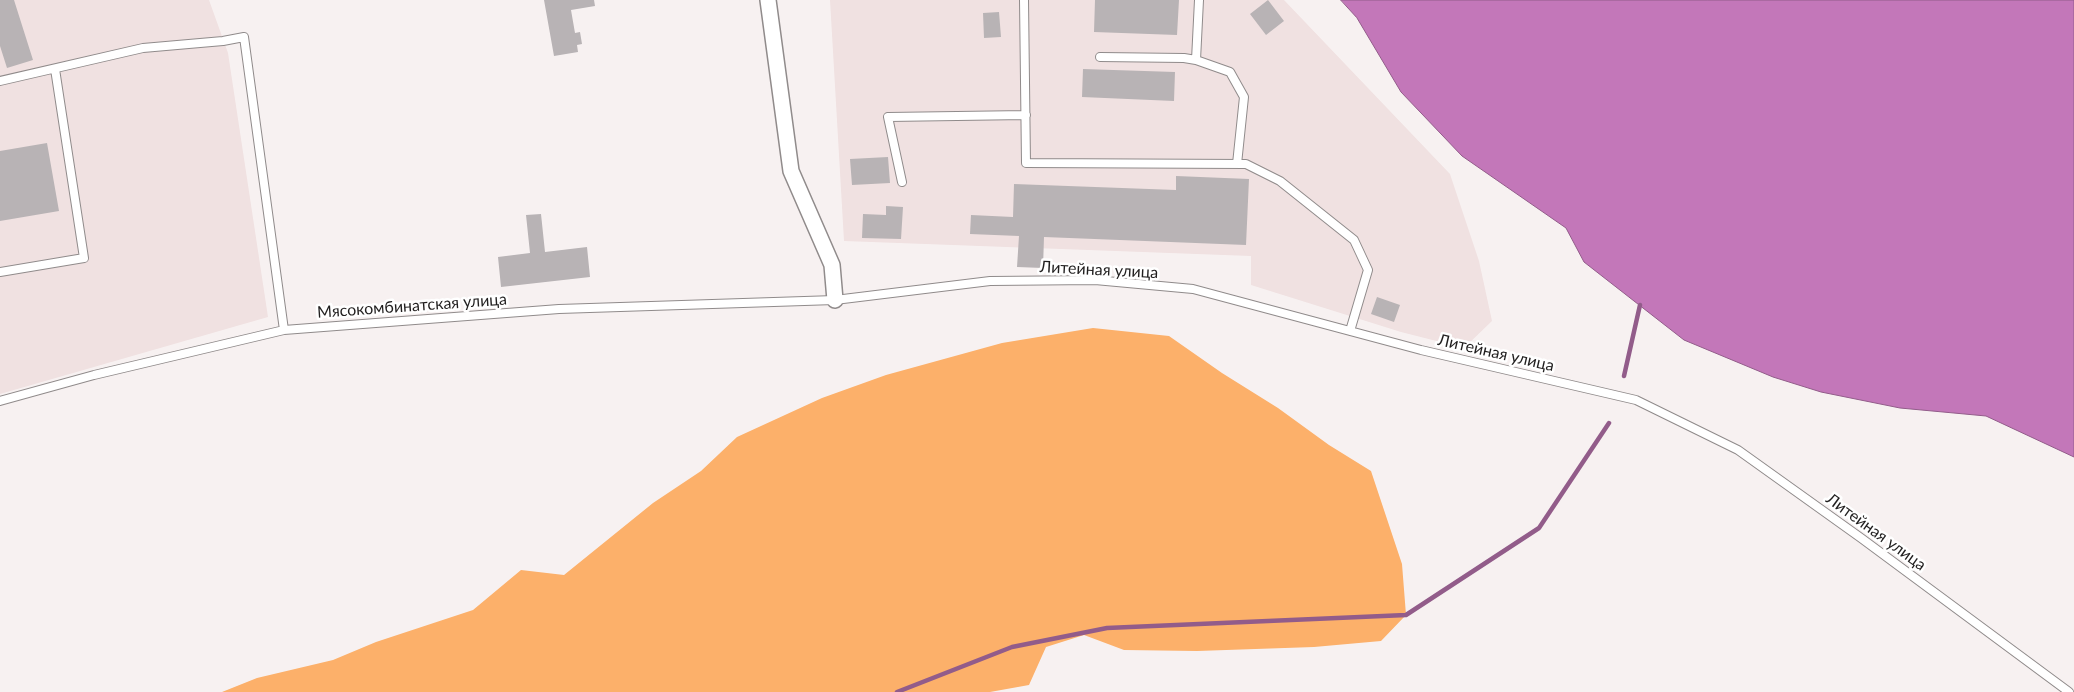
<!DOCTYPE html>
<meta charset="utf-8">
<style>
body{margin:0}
canvas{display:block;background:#f7f1f1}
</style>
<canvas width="2074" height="692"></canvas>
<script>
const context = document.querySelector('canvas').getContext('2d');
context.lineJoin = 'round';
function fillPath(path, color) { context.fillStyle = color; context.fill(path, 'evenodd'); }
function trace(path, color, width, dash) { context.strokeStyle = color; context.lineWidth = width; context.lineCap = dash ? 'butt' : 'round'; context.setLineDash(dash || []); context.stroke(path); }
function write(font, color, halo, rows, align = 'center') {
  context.font = font + ' Lato,sans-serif'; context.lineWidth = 5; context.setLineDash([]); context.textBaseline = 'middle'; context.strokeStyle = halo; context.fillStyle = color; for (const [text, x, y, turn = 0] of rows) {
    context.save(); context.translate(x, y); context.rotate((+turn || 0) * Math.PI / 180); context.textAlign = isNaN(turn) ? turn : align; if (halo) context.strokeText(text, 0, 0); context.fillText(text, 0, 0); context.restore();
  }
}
fillPath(new Path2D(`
 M 0,0 L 209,0 L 228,53 L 268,317 L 0,394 Z
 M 830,0 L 1284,0 L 1450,174 L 1479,261 L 1492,321 L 1464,348 L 1401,332 L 1251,285 L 1251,256 L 844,241 Z`), '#f0e1e1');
fillPath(new Path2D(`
 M 1093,328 L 1169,336 L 1222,373 L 1278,408 L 1329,445 L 1371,471 L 1402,564 L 1406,615 L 1381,641 L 1314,647 L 1197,651 L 1124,650 L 1084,635 L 1046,647 L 1029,685 L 990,692 L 222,692 L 257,678 L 333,660 L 376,642 L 473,610 L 521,570 L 564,575 L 653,503 L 701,471 L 737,437 L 822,398 L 886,375 L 1002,343 Z`), '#fcb06a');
const water = new Path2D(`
 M 1341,0 L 2074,0 L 2074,457 L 1986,416 L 1900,408 L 1821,392 L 1773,377 L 1684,340 L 1584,262 L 1566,228 L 1462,156 L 1401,92 L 1357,18 Z`);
fillPath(water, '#c377b9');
trace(water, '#925c8a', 1);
trace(new Path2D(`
 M 1624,376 L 1640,305
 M 897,692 L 1012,647 L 1107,628 L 1406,615 L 1539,528 L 1609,423`), '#925c8a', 4.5);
fillPath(new Path2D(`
 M 0,0 L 14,0 L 33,60 L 7,68 L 0,46 Z
 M 544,0 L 594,0 L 595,6 L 571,10 L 575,33 L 580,32 L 582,44 L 577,45 L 578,52 L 554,56 Z
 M 1095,0 L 1179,0 L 1177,35 L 1094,32 Z
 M 1268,0 L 1284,21 L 1266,35 L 1250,14 Z
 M 999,12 L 1001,37 L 984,38 L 983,13 Z
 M 1083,69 L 1175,72 L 1174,101 L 1082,97 Z
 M 47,143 L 59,211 L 0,221 L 0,151 Z
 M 888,157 L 890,183 L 852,185 L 850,159 Z
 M 1176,176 L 1249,179 L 1246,245 L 1044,237 L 1043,268 L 1017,267 L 1019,236 L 970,234 L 971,215 L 1013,217 L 1014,184 L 1176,190 Z
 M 886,206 L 903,207 L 901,239 L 862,238 L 863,214 L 886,215 Z
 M 541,214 L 545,252 L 587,247 L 590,277 L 501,287 L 498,257 L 530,253 L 526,215 Z
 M 1377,297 L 1400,305 L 1394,322 L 1371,314 Z`), '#b8b3b5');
const lane = new Path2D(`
 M 1024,0 L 1026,163 L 1246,164 L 1280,181 L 1354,240 L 1368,270 L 1350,331
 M 1100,57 L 1184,58 L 1196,60 L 1230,72 L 1244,97 L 1237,164
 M 1196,60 L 1199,0
 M 0,81 L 143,48 L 223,41 L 244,37 L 284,330
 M 902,182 L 888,117 L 1026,115
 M 0,272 L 84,258 L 55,69
 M 0,401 L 94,375 L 284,330 L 559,309 L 835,300 L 990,281 L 1095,280 L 1193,289 L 1421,350 L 1636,400 L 1738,450 L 1861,538 L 2069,692`);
const street = new Path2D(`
 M 768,0 L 791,171 L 832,265 L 835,300`);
trace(lane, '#908b8b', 10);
trace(street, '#908b8b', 18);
trace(lane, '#fff', 8);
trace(street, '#fff', 15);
write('16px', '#201e1e', '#fff', [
 ["Литейная улица",1099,270,3],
 ["Мясокомбинатская улица",412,306,-4],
 ["Литейная улица",1496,353,13],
 ["Литейная улица",1876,532,36]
]);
</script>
